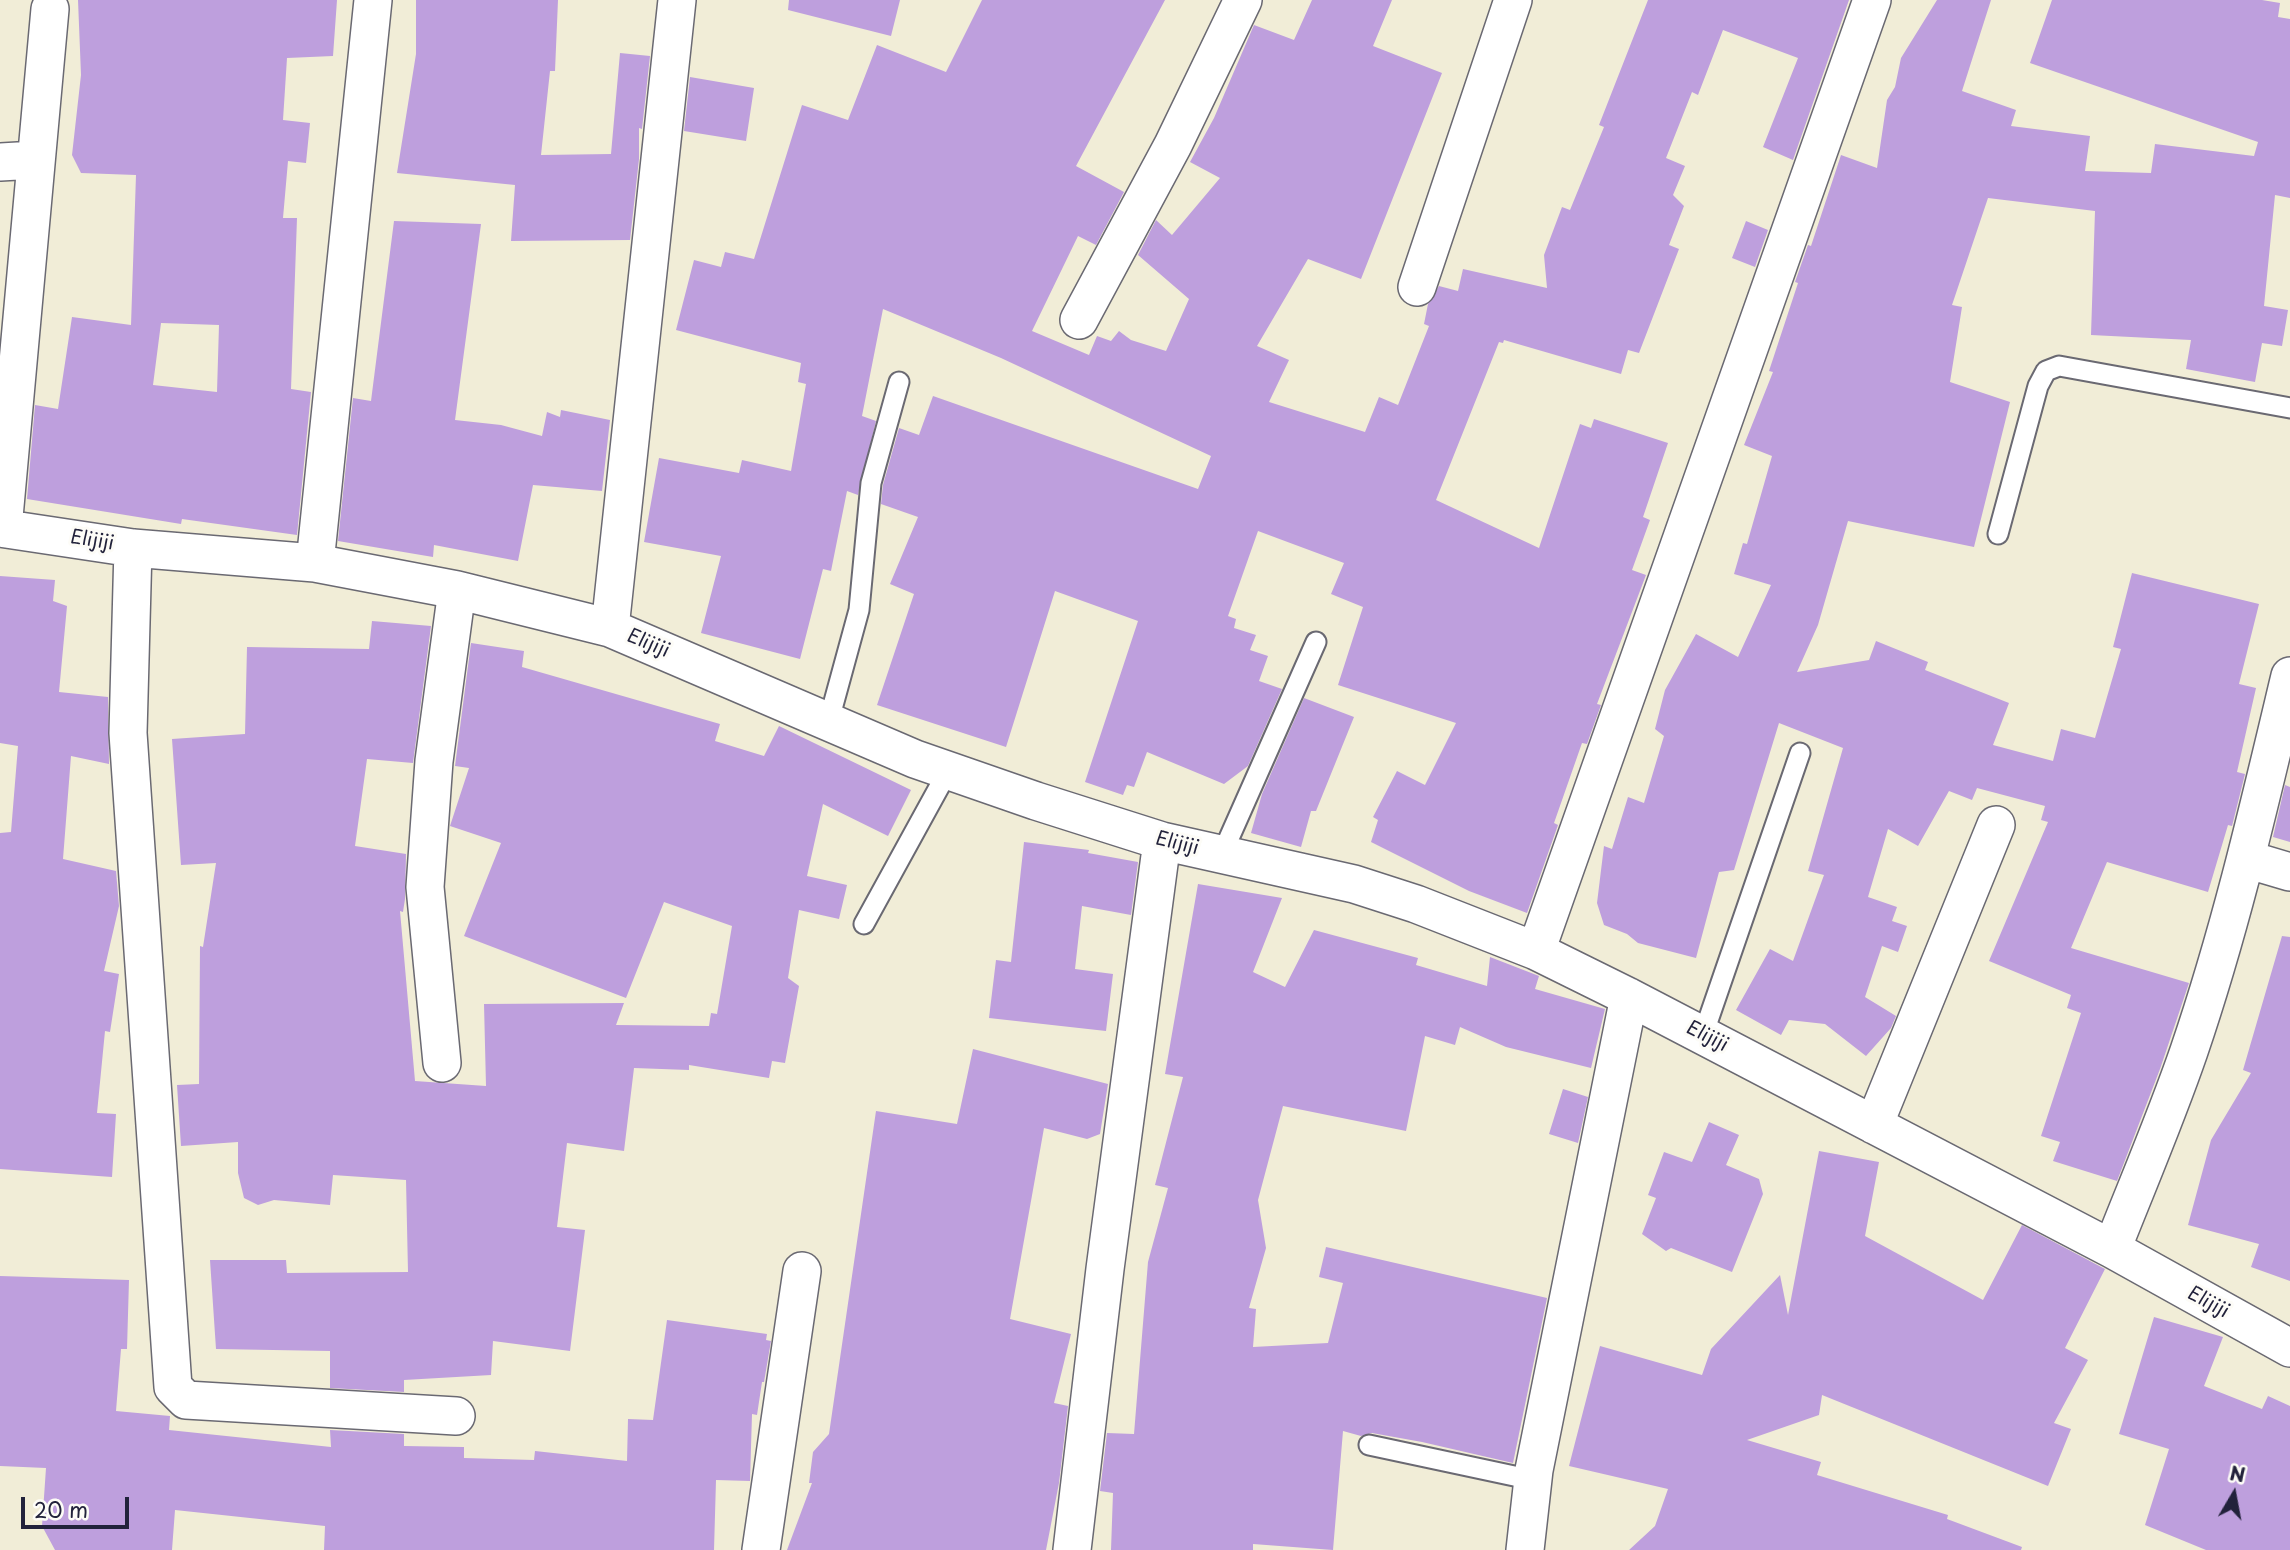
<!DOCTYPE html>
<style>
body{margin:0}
#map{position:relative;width:2290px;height:1550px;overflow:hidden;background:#f1edd7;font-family:"Playpen Sans",sans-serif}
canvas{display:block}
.north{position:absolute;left:2199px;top:1459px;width:70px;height:70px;-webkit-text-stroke:5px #fdfcf7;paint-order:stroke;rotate:10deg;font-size:19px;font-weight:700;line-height:28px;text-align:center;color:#22223b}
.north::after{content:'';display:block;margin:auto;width:24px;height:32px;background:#22223b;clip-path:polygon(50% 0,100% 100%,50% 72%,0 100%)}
.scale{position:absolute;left:21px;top:1497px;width:108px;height:32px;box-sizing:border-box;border:4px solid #22223b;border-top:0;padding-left:9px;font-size:21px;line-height:24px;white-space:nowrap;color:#22223b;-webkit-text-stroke:5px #fdfcf7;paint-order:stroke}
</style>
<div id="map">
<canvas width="2290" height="1550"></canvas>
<div class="north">N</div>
<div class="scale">20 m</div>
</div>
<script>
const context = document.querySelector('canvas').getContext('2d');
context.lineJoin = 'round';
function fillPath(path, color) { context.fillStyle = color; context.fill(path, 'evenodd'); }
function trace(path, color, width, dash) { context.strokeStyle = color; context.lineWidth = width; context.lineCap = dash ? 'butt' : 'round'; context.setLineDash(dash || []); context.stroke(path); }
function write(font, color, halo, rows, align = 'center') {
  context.font = font + ' "Playpen Sans",sans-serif'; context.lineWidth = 6; context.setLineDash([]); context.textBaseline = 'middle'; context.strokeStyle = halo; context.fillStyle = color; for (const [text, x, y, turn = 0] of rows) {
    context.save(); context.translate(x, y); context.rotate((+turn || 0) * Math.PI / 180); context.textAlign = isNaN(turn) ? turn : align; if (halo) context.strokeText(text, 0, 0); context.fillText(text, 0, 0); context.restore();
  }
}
fillPath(new Path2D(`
 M 78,0 L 337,0 L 333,56 L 287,58 L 283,120 L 310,123 L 306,163 L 288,161 L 283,218 L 297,218 L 291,389 L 311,392 L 297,535 L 182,519 L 181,524 L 27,499 L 35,405 L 58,409 L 72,317 L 131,325 L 136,175 L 81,173 L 72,155 L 81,75 ZM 161,323 L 219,325 L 217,392 L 153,385 Z
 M 416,0 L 558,0 L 555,71 L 550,71 L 541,155 L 611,154 L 620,53 L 650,56 L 642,129 L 639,128 L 639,159 L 630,240 L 511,241 L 515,185 L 397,173 L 416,54 Z
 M 789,0 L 900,0 L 891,36 L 788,10 Z
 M 982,0 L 1165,0 L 1076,166 L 1124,192 L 1096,245 L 1078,236 L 1032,331 L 1089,355 L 1097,336 L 1111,341 L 1119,331 L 1131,340 L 1166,351 L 1189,299 L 1138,255 L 1156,220 L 1172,235 L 1220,178 L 1190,162 L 1214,118 L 1254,25 L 1294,40 L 1312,0 L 1392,0 L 1373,46 L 1442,73 L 1361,279 L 1308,259 L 1257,346 L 1289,360 L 1269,402 L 1365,432 L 1379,397 L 1398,405 L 1429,326 L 1424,324 L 1428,304 L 1439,286 L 1458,291 L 1463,269 L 1547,288 L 1544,255 L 1562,207 L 1570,210 L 1604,127 L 1599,125 L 1648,0 L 1849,0 L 1793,160 L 1763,147 L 1798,58 L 1723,30 L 1698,95 L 1692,92 L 1666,158 L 1685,166 L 1673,195 L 1684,206 L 1669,245 L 1679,249 L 1639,353 L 1628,350 L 1621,374 L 1504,340 L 1503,343 L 1499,342 L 1436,500 L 1539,548 L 1580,424 L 1591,428 L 1594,419 L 1668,443 L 1643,517 L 1650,520 L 1632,570 L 1646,575 L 1597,704 L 1601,705 L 1587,744 L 1582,743 L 1554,823 L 1558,825 L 1527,913 L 1469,891 L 1371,842 L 1378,820 L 1373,817 L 1397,771 L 1425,785 L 1456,723 L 1338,685 L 1363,607 L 1331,594 L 1344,563 L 1258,531 L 1228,616 L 1236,619 L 1234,628 L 1256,635 L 1250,650 L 1268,656 L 1259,681 L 1282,689 L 1248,766 L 1224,784 L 1147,752 L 1134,787 L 1127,785 L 1123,795 L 1085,782 L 1138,621 L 1055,591 L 1006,747 L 877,705 L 914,594 L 890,584 L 918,517 L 881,504 L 883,485 L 899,428 L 919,435 L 933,396 L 1198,489 L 1211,456 L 1001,358 L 883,309 L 862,416 L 876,421 L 858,495 L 847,491 L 831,571 L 823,569 L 800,659 L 701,633 L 721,556 L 644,542 L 659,458 L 739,473 L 742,460 L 791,471 L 806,384 L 798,382 L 801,363 L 676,330 L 694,260 L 721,267 L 725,252 L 754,259 L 802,105 L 848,120 L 877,45 L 946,72 Z
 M 1937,0 L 1991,0 L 1962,91 L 2016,110 L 2011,126 L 2090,136 L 2085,171 L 2151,173 L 2155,144 L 2254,156 L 2258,142 L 2030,63 L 2052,0 L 2262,0 L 2280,3 L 2278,17 L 2290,19 L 2290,198 L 2275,195 L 2264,306 L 2288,310 L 2282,346 L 2262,343 L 2255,382 L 2186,369 L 2191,340 L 2091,335 L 2095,211 L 1988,198 L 1952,305 L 1962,307 L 1950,382 L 2010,402 L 1974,547 L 1848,521 L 1818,625 L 1797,672 L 1869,660 L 1876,641 L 1928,662 L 1925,670 L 2009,703 L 1993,745 L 2053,761 L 2061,729 L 2095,738 L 2121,649 L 2113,647 L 2132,573 L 2259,604 L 2239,684 L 2256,688 L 2237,772 L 2245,774 L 2232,826 L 2228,825 L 2208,892 L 2107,862 L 2071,948 L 2189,983 L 2160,1069 L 2117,1181 L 2053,1161 L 2060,1142 L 2041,1136 L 2081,1013 L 2067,1008 L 2071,995 L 1989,961 L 2048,822 L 2041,820 L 2045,806 L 1977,788 L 1972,800 L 1949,791 L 1918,846 L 1888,829 L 1868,897 L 1897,907 L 1892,921 L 1907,926 L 1898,952 L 1882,946 L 1865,997 L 1896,1016 L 1891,1028 L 1866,1056 L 1825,1024 L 1789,1020 L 1781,1035 L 1736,1010 L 1770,949 L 1793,961 L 1824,875 L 1808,871 L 1843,748 L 1779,723 L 1734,870 L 1719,872 L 1696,958 L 1638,943 L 1627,934 L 1604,925 L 1597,903 L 1604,846 L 1612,849 L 1628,797 L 1644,803 L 1664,736 L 1655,729 L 1665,690 L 1696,634 L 1738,657 L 1771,585 L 1734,574 L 1743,543 L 1747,544 L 1772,456 L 1744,445 L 1773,372 L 1769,371 L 1798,283 L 1795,282 L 1808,245 L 1811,246 L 1841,155 L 1877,168 L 1887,100 L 1895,87 L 1901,58 Z
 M 690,77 L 754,88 L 746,141 L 684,131 Z
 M 394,221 L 481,224 L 455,420 L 501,425 L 542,436 L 547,412 L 560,417 L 561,410 L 610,420 L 602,491 L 533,485 L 518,561 L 434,545 L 433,557 L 338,541 L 353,398 L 371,401 Z
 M 1746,221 L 1768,230 L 1755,267 L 1732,258 Z
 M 0,576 L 55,580 L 53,601 L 67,606 L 59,692 L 108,697 L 109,764 L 71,756 L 63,859 L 116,871 L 119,906 L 104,971 L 119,974 L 110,1032 L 105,1031 L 97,1113 L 116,1114 L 112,1177 L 0,1169 L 0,833 L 11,832 L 18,746 L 0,743 Z
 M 372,621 L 431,626 L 413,763 L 367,759 L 355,846 L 406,854 L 405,899 L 403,912 L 400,911 L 415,1081 L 486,1086 L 484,1004 L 624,1003 L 616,1025 L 709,1026 L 711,1013 L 717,1014 L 732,926 L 664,902 L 626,998 L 464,936 L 501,843 L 450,826 L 469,768 L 455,766 L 471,643 L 524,651 L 522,667 L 720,724 L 715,741 L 764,756 L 779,726 L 911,790 L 888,836 L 823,804 L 807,876 L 847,885 L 839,919 L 799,910 L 788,978 L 799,986 L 785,1063 L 772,1061 L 769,1078 L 689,1065 L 689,1070 L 634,1068 L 624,1151 L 567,1143 L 557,1227 L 585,1230 L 570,1351 L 493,1341 L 491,1375 L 404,1380 L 404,1392 L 330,1388 L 330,1351 L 216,1349 L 210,1260 L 286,1260 L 287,1273 L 408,1272 L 406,1180 L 333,1175 L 330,1205 L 274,1200 L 258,1205 L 244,1198 L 238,1173 L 238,1142 L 181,1146 L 177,1085 L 199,1084 L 200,946 L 203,947 L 216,863 L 181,865 L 172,739 L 245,734 L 247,647 L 369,649 Z
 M 1304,698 L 1354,717 L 1316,811 L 1311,811 L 1301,847 L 1251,833 L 1262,794 Z
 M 2285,785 L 2290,787 L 2290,842 L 2273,837 Z
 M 1024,842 L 1089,850 L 1088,853 L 1138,862 L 1131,915 L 1082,906 L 1075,969 L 1113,974 L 1106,1031 L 989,1018 L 996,960 L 1011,962 Z
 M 1198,884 L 1282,898 L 1253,972 L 1285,987 L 1314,930 L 1418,958 L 1416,965 L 1487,986 L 1490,957 L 1539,976 L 1535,989 L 1605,1009 L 1591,1068 L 1506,1047 L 1460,1027 L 1455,1045 L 1425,1036 L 1406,1131 L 1283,1106 L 1258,1200 L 1266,1248 L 1249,1308 L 1256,1309 L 1253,1347 L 1328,1343 L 1343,1283 L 1319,1277 L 1326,1247 L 1547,1298 L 1513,1463 L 1422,1442 L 1372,1433 L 1361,1436 L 1343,1431 L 1333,1550 L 1253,1544 L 1253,1550 L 1111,1550 L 1113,1493 L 1100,1491 L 1107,1433 L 1134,1434 L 1148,1262 L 1168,1188 L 1155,1185 L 1183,1077 L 1165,1074 Z
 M 2282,936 L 2290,937 L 2290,1281 L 2251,1267 L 2259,1244 L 2188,1225 L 2211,1140 L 2251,1073 L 2243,1070 Z
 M 973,1049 L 1108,1084 L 1100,1134 L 1087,1139 L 1044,1128 L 1010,1319 L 1071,1334 L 1054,1403 L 1068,1406 L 1059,1483 L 1046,1550 L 787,1550 L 812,1483 L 809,1483 L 813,1452 L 829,1434 L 876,1111 L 957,1124 Z
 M 1563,1089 L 1588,1097 L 1578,1143 L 1549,1134 Z
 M 1709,1122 L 1739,1135 L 1726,1165 L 1759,1179 L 1763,1194 L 1732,1272 L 1671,1248 L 1666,1251 L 1642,1234 L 1656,1198 L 1648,1195 L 1664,1152 L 1692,1162 Z
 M 1819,1151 L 1879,1162 L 1865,1236 L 1983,1300 L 2022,1225 L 2105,1269 L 2065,1348 L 2088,1360 L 2054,1423 L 2071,1429 L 2048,1486 L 1822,1395 L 1819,1415 L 1747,1440 L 1821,1462 L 1817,1475 L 1948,1515 L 1947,1519 L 2022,1547 L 2021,1550 L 1629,1550 L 1655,1526 L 1668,1489 L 1569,1466 L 1600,1346 L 1702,1375 L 1711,1349 L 1780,1275 L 1788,1315 Z
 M 0,1276 L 129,1280 L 127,1349 L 121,1349 L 116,1411 L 170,1416 L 169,1430 L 331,1447 L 330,1430 L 404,1434 L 404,1446 L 464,1447 L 464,1458 L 534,1460 L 535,1451 L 627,1461 L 628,1419 L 653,1420 L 667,1320 L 767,1334 L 766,1340 L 771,1341 L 764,1382 L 762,1382 L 757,1415 L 752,1414 L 750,1481 L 716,1480 L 714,1550 L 324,1550 L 325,1526 L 175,1510 L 172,1550 L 55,1550 L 42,1526 L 46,1468 L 0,1466 Z
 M 2154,1317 L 2223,1337 L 2204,1386 L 2262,1409 L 2268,1396 L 2290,1406 L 2290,1550 L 2206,1550 L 2145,1525 L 2169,1449 L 2119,1434 Z`), '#be9fdd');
const lane = new Path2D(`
 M 1998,534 L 2038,386 L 2046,371 L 2059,366 L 2290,408
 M 829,720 L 859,610 L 871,483 L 899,382
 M 1222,854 L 1316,642
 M 864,924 L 948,771
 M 1703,1035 L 1800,753
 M 1369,1445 L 1533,1480`);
const street = new Path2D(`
 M 0,162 L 35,160
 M 1417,287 L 1513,0
 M 1079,320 L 1173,145 L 1243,0
 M 0,528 L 133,548 L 315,563 L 457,590 L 610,628 L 915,759 L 1036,801 L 1162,841 L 1354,884 L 1416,904 L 1536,951 L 1629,997 L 2112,1249 L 2290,1348
 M 3,528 L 50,9
 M 133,548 L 128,733 L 173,1387 L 186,1400 L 456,1416
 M 315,563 L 373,0
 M 610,628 L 677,0
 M 2246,859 L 2290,872
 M 1536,951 L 1872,0
 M 442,1063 L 425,887 L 434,761 L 457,590
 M 1874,1125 L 1996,825
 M 2112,1249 C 2138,1183 2166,1118 2189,1051 C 2231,928 2260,802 2290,676
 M 761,1550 L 802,1271
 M 1072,1550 L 1105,1269 L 1162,841
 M 1525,1550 L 1534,1470 L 1629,997`);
trace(lane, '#6a6972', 23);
trace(street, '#6a6972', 40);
trace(lane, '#fff', 19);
trace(street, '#fff', 37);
write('19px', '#22223b', '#fdfcf7', [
 ["Elijiji",92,541,9],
 ["Elijiji",648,644,23],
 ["Elijiji",1177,844,14],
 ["Elijiji",1707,1037,27],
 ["Elijiji",2208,1303,29]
]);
</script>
